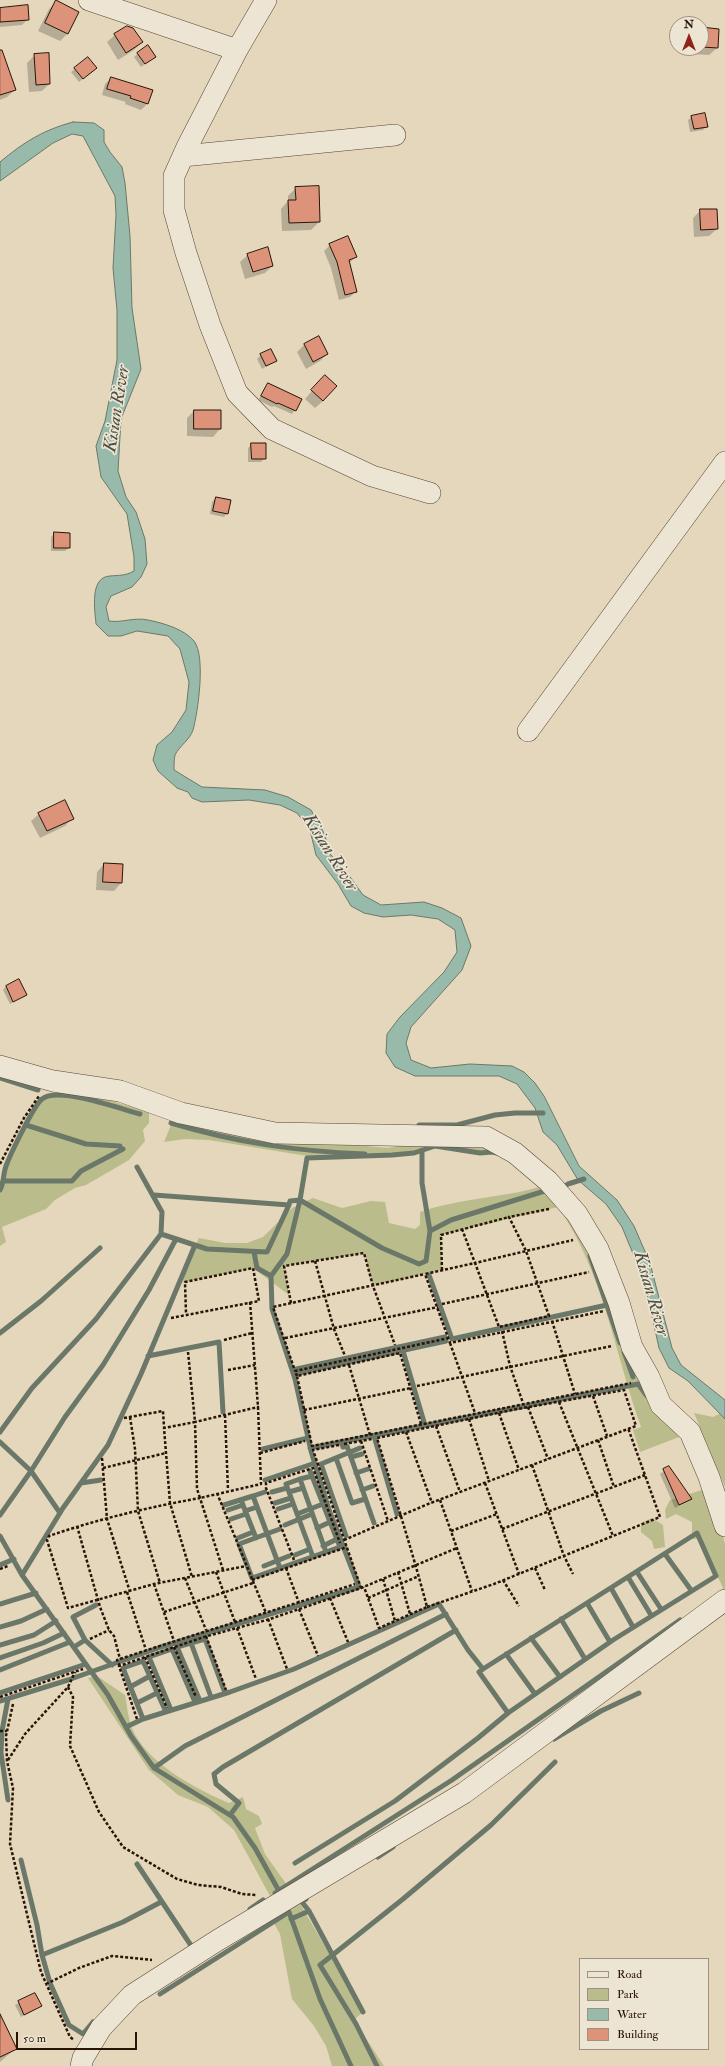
<!DOCTYPE html>
<style>
body{margin:0}
#map{position:relative;width:725px;height:2066px;overflow:hidden;background:#e4d7bb;font-family:"IM FELL Double Pica",serif}
canvas{display:block}
.legend{position:absolute;left:579px;top:1958px;width:130px;height:92px;box-sizing:border-box;background:#ede5d3;border:1px solid #9f9181;margin:0;padding:5px 7px;list-style:none;font-size:12px;color:#291407}
.legend li{display:flex;align-items:center;gap:8px;height:20px}
.legend b{width:20px;border:1px solid #9f9181}
.north{position:absolute;left:669px;top:16px;width:40px;height:40px;box-sizing:border-box;background:#ede5d3;border:1px solid #9f9181;border-radius:50%;rotate:0deg;font-size:11px;font-weight:700;line-height:16px;text-align:center;color:#291407}
.north::after{content:'';display:block;margin:auto;width:14px;height:18px;background:#8f2418;clip-path:polygon(50% 0,100% 100%,50% 72%,0 100%)}
.scale{position:absolute;left:16px;top:2032px;width:121px;height:18px;box-sizing:border-box;border:2px solid #291407;border-top:0;padding-left:5px;font-size:12px;line-height:14px;white-space:nowrap;color:#291407;-webkit-text-stroke:3px #ede5d3;paint-order:stroke}
</style>
<div id="map">
<canvas width="725" height="2066"></canvas>
<ul class="legend">
<li><b style="height:5px;background:#ede5d3"></b>Road</li>
<li><b style="height:11px;background:#bbbc8b"></b>Park</li>
<li><b style="height:11px;background:#97baab"></b>Water</li>
<li><b style="height:11px;background:#dc937a"></b>Building</li>
</ul>
<div class="north">N</div>
<div class="scale">50 m</div>
</div>
<script>
const context = document.querySelector('canvas').getContext('2d');
context.lineJoin = 'round';
function fillPath(path, color) { context.fillStyle = color; context.fill(path, 'evenodd'); }
function trace(path, color, width, dash) { context.strokeStyle = color; context.lineWidth = width; context.lineCap = dash ? 'butt' : 'round'; context.setLineDash(dash || []); context.stroke(path); }
function write(font, color, halo, rows, align = 'center') {
  context.font = font + ' "IM FELL Double Pica",serif'; context.lineWidth = 3.5; context.setLineDash([]); context.textBaseline = 'middle'; context.strokeStyle = halo; context.fillStyle = color; for (const [text, x, y, turn = 0] of rows) {
    context.save(); context.translate(x, y); context.rotate((+turn || 0) * Math.PI / 180); context.textAlign = isNaN(turn) ? turn : align; if (halo) context.strokeText(text, 0, 0); context.fillText(text, 0, 0); context.restore();
  }
}
fillPath(new Path2D(`
 M 64,1090 L 94,1096 L 149,1112 L 149,1123 L 143,1130 L 145,1141 L 129,1160 L 86,1185 L 75,1188 L 55,1200 L 46,1209 L 2,1227 L 6,1242 L 0,1246 L 0,1180 L 3,1181 C 6,1161 27,1115 41,1100 C 46,1096 58,1093 64,1090 Z
 M 173,1120 L 346,1144 L 388,1148 L 425,1141 L 486,1140 L 492,1152 L 480,1153 L 435,1146 L 414,1153 L 371,1157 L 307,1156 L 209,1140 L 185,1139 L 164,1142 Z
 M 543,1186 L 573,1214 L 687,1434 L 640,1452 L 633,1430 L 641,1427 C 615,1354 603,1271 558,1207 L 441,1235 L 442,1270 L 373,1286 L 364,1253 L 284,1266 L 289,1295 L 253,1268 L 185,1282 L 180,1278 L 199,1238 L 225,1243 L 247,1243 L 263,1237 L 292,1208 L 313,1198 L 342,1208 L 371,1201 L 385,1202 L 389,1223 L 415,1229 L 420,1225 L 420,1212 C 460,1198 503,1198 543,1186 Z
 M 694,1413 L 713,1417 L 721,1413 L 725,1419 L 725,1487 Z
 M 702,1490 L 725,1508 L 719,1521 L 725,1544 L 725,1592 L 700,1539 L 692,1539 L 692,1522 L 676,1514 L 666,1519 L 665,1510 L 670,1500 Z
 M 652,1518 L 663,1525 L 665,1547 L 654,1549 L 652,1541 L 641,1532 L 641,1523 Z
 M 97,1676 L 125,1695 C 127,1705 128,1718 132,1728 C 146,1763 196,1789 229,1803 L 243,1797 L 246,1809 L 259,1816 L 262,1824 L 255,1828 L 265,1854 L 287,1885 L 270,1896 L 234,1830 L 208,1807 L 178,1795 L 149,1770 L 88,1678 Z
 M 298,1900 L 363,2012 L 354,2020 L 384,2066 L 332,2066 L 326,2046 L 314,2026 L 292,1999 L 280,1934 L 271,1918 Z`), '#bbbc8b');
const water = new Path2D(`
 M 73,122 L 94,123 L 104,130 L 104,142 L 110,152 L 122,167 L 125,183 L 130,236 L 132,308 L 141,369 L 121,419 L 118,471 L 126,497 L 136,512 L 145,539 L 147,564 L 141,577 L 132,587 L 111,596 L 106,607 L 109,621 C 123,623 133,617 148,620 C 163,623 184,629 194,641 C 206,656 198,712 193,730 C 190,740 179,746 175,755 C 174,759 174,765 174,770 L 202,787 L 265,790 L 288,797 L 311,810 L 324,833 L 330,854 L 345,870 L 363,895 L 381,905 L 424,902 L 442,908 L 461,918 L 471,946 L 462,970 L 411,1027 L 406,1043 L 411,1060 L 431,1068 L 470,1064 L 512,1066 L 524,1072 L 535,1083 L 544,1096 L 579,1166 L 617,1200 L 634,1226 L 650,1263 L 672,1348 L 681,1365 L 725,1400 L 725,1419 L 688,1381 L 669,1368 L 659,1348 L 648,1298 L 634,1256 L 622,1227 L 606,1204 L 578,1180 L 557,1145 L 543,1132 L 535,1108 L 517,1084 L 499,1076 L 415,1076 L 395,1067 L 386,1053 L 387,1034 L 400,1017 L 444,972 L 457,952 L 455,930 L 438,919 L 411,915 L 383,917 L 364,913 L 351,906 L 338,884 L 316,855 L 310,830 L 297,813 L 280,805 L 249,800 L 202,802 L 192,798 L 188,792 L 177,788 L 158,771 L 153,760 L 157,745 L 172,732 L 186,710 L 189,682 L 180,649 L 168,636 L 137,631 L 121,636 L 108,636 L 96,624 C 95,611 89,577 110,576 C 120,575 125,576 134,571 L 134,557 L 127,514 L 101,477 L 96,446 L 105,421 L 117,360 L 117,310 L 113,268 L 116,215 L 115,196 L 83,136 L 72,134 L 53,143 L 0,181 L 0,162 C 24,142 43,130 73,122 Z`);
fillPath(water, '#97baab');
trace(water, '#6b7869', 1);
fillPath(new Path2D(`
 M 56,2 L 78,12 L 67,34 L 60,41 L 38,31 L 49,9 Z
 M 0,9 L 28,19 L 22,25 L 0,27 Z
 M 701,28 L 717,48 L 709,55 L 691,54 L 692,48 L 701,48 Z
 M 115,35 L 142,42 L 134,50 L 118,60 L 107,42 Z
 M 148,46 L 151,60 L 141,67 L 134,57 Z
 M 35,55 L 49,84 L 42,91 L 29,92 L 27,63 Z
 M 0,56 L 15,90 L 7,97 L 0,100 Z
 M 75,69 L 92,71 L 79,82 L 71,72 Z
 M 111,78 L 151,91 L 147,104 L 141,110 L 125,104 L 126,102 L 102,95 L 105,84 Z
 M 692,117 L 707,126 L 703,130 L 690,132 L 688,120 Z
 M 296,188 L 319,222 L 311,230 L 282,231 L 281,209 L 288,201 L 288,196 Z
 M 701,210 L 717,229 L 709,236 L 694,237 L 693,218 Z
 M 330,245 L 356,257 L 349,263 L 356,291 L 350,297 L 339,300 L 331,268 L 324,251 Z
 M 248,255 L 272,266 L 265,273 L 245,279 L 240,262 Z
 M 318,337 L 327,354 L 320,361 L 306,369 L 297,352 L 304,345 Z
 M 261,355 L 276,361 L 262,369 L 257,359 Z
 M 269,384 L 295,410 L 292,414 L 274,406 L 272,407 L 258,400 Z
 M 318,384 L 323,401 L 315,408 L 305,399 Z
 M 194,411 L 220,429 L 213,437 L 187,436 L 187,418 Z
 M 252,444 L 265,458 L 261,462 L 248,462 L 248,448 Z
 M 216,498 L 227,513 L 224,517 L 210,514 L 212,502 Z
 M 55,533 L 69,548 L 65,551 L 51,551 L 51,537 Z
 M 39,814 L 72,818 L 65,826 L 40,838 L 31,821 Z
 M 104,864 L 121,883 L 114,891 L 96,890 L 97,872 Z
 M 6,986 L 25,995 L 10,1004 L 3,990 Z
 M 669,1467 L 690,1499 L 675,1508 L 660,1474 Z
 M 35,1994 L 41,2006 L 21,2017 L 15,2005 Z
 M 0,2017 L 15,2049 L 0,2062 Z`), '#0003');
trace(new Path2D(`
 M 0,1078 L 38,1090
 M 171,1123 C 238,1143 295,1151 365,1154
 M 26,1125 L 86,1144 L 120,1146
 M 419,1125 L 457,1125 L 495,1115 L 515,1113 L 543,1113
 M 422,1150 L 422,1183 L 430,1231
 M 3,1181 L 72,1181 L 81,1171 L 123,1149
 M 560,1189 L 568,1184 L 584,1179
 M 0,1190 C 4,1183 3,1174 6,1166 C 10,1155 34,1105 42,1099 C 59,1086 120,1109 140,1114
 M 154,1195 L 289,1205 L 290,1201 L 300,1200 L 382,1248 L 419,1264 L 426,1261 L 430,1231 L 451,1220 L 548,1190
 M 161,1234 L 207,1249 L 267,1252 L 289,1205
 M 254,1252 L 257,1268 L 271,1276
 M 590,1256 L 620,1343
 M 429,1275 L 452,1339 L 607,1305
 M 0,1333 L 41,1301 L 100,1248
 M 403,1351 L 424,1422
 M 624,1352 L 633,1377
 M 148,1356 L 219,1342 L 223,1412
 M 292,1370 L 445,1337
 M 294,1374 L 446,1341
 M 0,1432 L 32,1388 L 96,1319 L 161,1234 L 162,1212 L 137,1167
 M 374,1436 L 397,1514
 M 0,1442 L 31,1471 L 60,1513
 M 341,1442 L 343,1447 L 347,1446 L 374,1523
 M 310,1448 L 638,1384 L 647,1396
 M 263,1449 L 308,1438
 M 351,1457 L 362,1454
 M 336,1458 L 352,1503 L 365,1499
 M 310,1471 L 340,1547
 M 356,1473 L 368,1469
 M 312,1476 L 300,1479 L 326,1552
 M 300,1479 L 286,1484 L 313,1557
 M 265,1480 L 315,1463
 M 81,1483 L 101,1480
 M 362,1490 L 373,1486
 M 272,1492 L 287,1488
 M 289,1492 L 303,1488
 M 253,1496 L 265,1492
 M 241,1500 L 256,1538
 M 275,1503 L 291,1498
 M 224,1505 L 253,1496 L 280,1568
 M 278,1509 L 293,1504
 M 228,1510 L 243,1505
 M 245,1511 L 257,1507
 M 297,1514 L 323,1504
 M 0,1515 L 31,1471 L 65,1417 L 103,1365 L 149,1290 L 176,1239
 M 231,1519 L 246,1514
 M 285,1525 L 312,1514
 M 317,1528 L 330,1522
 M 280,1529 L 239,1544 L 252,1578 L 343,1546
 M 0,1536 L 22,1575 L 108,1695 L 131,1736 L 154,1768 L 233,1817 L 255,1848 L 279,1891
 M 346,1536 L 321,1464 L 360,1448
 M 238,1538 L 253,1532
 M 323,1546 L 337,1539
 M 665,1554 L 691,1590
 M 295,1555 L 310,1549
 M 0,1565 L 14,1559
 M 264,1566 L 289,1556
 M 637,1572 L 661,1609
 M 22,1575 L 63,1508 L 108,1445 L 141,1374 L 195,1245
 M 628,1577 L 651,1615
 M 611,1588 L 633,1627
 M 587,1603 L 610,1642
 M 0,1604 L 36,1593
 M 561,1619 L 585,1659
 M 0,1627 L 21,1621 L 47,1609
 M 531,1638 L 560,1677
 M 85,1640 L 112,1665
 M 191,1643 L 211,1697
 M 0,1645 L 34,1635 L 56,1621
 M 74,1647 L 85,1640 L 73,1617 L 96,1605
 M 506,1654 L 535,1694
 M 0,1658 L 43,1643 L 64,1633
 M 0,1670 L 70,1642
 M 130,1687 L 150,1676
 M 0,1693 L 86,1664
 M 8,1699 L 2,1731 L 1,1753 L 8,1800
 M 0,1701 L 68,1680 L 161,1647 L 359,1587 L 329,1510 L 311,1451 L 295,1379 L 272,1309 L 271,1276 L 287,1254 L 300,1200 L 307,1158 L 392,1155 L 414,1153 L 435,1146 L 480,1153 L 492,1152 L 497,1153
 M 200,1701 L 177,1647 L 205,1639 L 225,1693
 M 137,1703 L 157,1693
 M 171,1710 L 149,1657 L 172,1649 L 195,1702
 M 143,1719 L 123,1668 L 143,1661 L 166,1712
 M 126,1727 L 143,1719 L 230,1692 L 294,1669 L 439,1604 L 468,1650 L 483,1669 L 479,1672 L 508,1713
 M 554,1739 L 601,1711 L 639,1693
 M 154,1768 L 185,1746 L 446,1614
 M 230,1815 L 239,1803 L 216,1784 L 214,1774 L 223,1767 L 456,1630
 M 378,1857 L 393,1847
 M 21,1860 L 37,1925 L 42,1955 L 50,1983 L 69,2025 L 83,2034 L 93,2022
 M 295,1863 L 395,1801 L 478,1738 L 508,1713 L 613,1640 L 716,1576 L 697,1533 L 483,1669
 M 137,1864 L 192,1947
 M 275,1893 L 452,1780 L 680,1620
 M 250,1909 L 263,1900
 M 309,1911 L 363,2012
 M 291,1919 L 309,1911 L 302,1902 L 306,1899
 M 42,1955 L 123,1922 L 161,1902
 M 160,1994 L 289,1912 L 320,1999 L 351,2066
 M 377,2066 L 356,2024 L 320,1965 L 403,1899 L 491,1825 L 555,1762`), '#6b7869', 5);
const building = new Path2D(`
 M 56,0 L 79,12 L 68,34 L 45,23 Z
 M 28,5 L 29,20 L 0,22 L 0,8 Z
 M 127,26 L 133,28 L 143,42 L 126,53 L 114,34 Z
 M 701,27 L 719,29 L 718,48 L 701,47 Z
 M 148,45 L 156,57 L 145,64 L 137,53 Z
 M 0,50 L 2,50 L 16,90 L 0,95 Z
 M 49,53 L 50,84 L 36,85 L 34,54 Z
 M 88,57 L 97,68 L 83,79 L 74,68 Z
 M 111,77 L 153,90 L 148,104 L 130,98 L 131,96 L 107,89 Z
 M 705,113 L 708,127 L 694,129 L 691,116 Z
 M 319,186 L 320,222 L 289,223 L 288,200 L 296,200 L 295,187 Z
 M 700,209 L 717,209 L 718,229 L 701,230 Z
 M 348,236 L 357,257 L 349,260 L 357,292 L 345,295 L 337,262 L 329,244 Z
 M 268,247 L 273,266 L 253,272 L 247,254 Z
 M 319,336 L 328,354 L 313,362 L 304,344 Z
 M 271,349 L 277,361 L 266,366 L 260,354 Z
 M 325,375 L 337,386 L 323,401 L 311,390 Z
 M 268,383 L 302,399 L 296,411 L 278,403 L 277,404 L 261,396 Z
 M 194,410 L 221,410 L 221,429 L 194,429 Z
 M 251,443 L 266,443 L 266,459 L 252,459 Z
 M 216,497 L 231,500 L 228,514 L 213,511 Z
 M 54,532 L 70,533 L 70,548 L 54,548 Z
 M 65,800 L 74,819 L 47,831 L 38,813 Z
 M 104,863 L 123,864 L 122,883 L 103,882 Z
 M 19,979 L 27,995 L 13,1002 L 6,986 Z
 M 669,1466 L 692,1499 L 679,1505 L 663,1469 Z
 M 35,1993 L 42,2006 L 24,2015 L 18,2001 Z
 M 0,2014 L 17,2049 L 0,2057 Z`);
fillPath(building, '#dc937a');
trace(building, '#291407', 1);
const minor = new Path2D(`
 M 89,0 L 237,50
 M 266,0 L 237,50 L 187,147 L 174,176 L 174,210 L 186,253 L 210,325 L 237,393 L 272,429 L 372,476 L 430,493
 M 183,156 L 395,135
 M 528,731 L 725,462
 M 0,1066 L 53,1081 L 120,1091 L 181,1113 L 275,1133 L 486,1137 L 515,1153 L 548,1181 L 577,1214 L 598,1249 L 619,1303 L 632,1347 L 649,1377 L 661,1405 L 690,1432 L 709,1477 L 725,1526
 M 81,2066 L 83,2058 L 101,2028 L 132,1995 L 218,1940 L 464,1793 L 725,1600`);
trace(minor, '#584534', 22);
trace(new Path2D(`
 M 0,1164 L 24,1118 L 39,1096
 M 549,1209 L 509,1217 L 526,1251 L 549,1316 L 499,1327 L 475,1263 L 425,1274 L 450,1343 L 604,1311
 M 462,1229 L 475,1263 L 573,1240
 M 315,1261 L 334,1329 L 345,1356
 M 442,1270 L 441,1235 L 509,1217
 M 250,1302 L 258,1407
 M 291,1303 L 284,1266 L 364,1253 L 373,1286 L 395,1345
 M 442,1304 L 589,1272
 M 171,1318 L 259,1301 L 253,1268 L 185,1282 L 186,1314
 M 552,1321 L 575,1394
 M 502,1331 L 510,1366 L 523,1403
 M 285,1338 L 438,1307
 M 224,1340 L 252,1333
 M 450,1343 L 475,1413
 M 188,1352 L 195,1422 L 164,1428 L 170,1503 L 192,1577
 M 349,1365 L 370,1435
 M 294,1368 L 273,1307 L 425,1274
 M 228,1370 L 255,1365
 M 297,1376 L 295,1371 L 449,1338
 M 417,1386 L 612,1346
 M 593,1396 L 607,1436
 M 559,1402 L 613,1536
 M 258,1407 L 261,1484 L 200,1498 L 197,1489 L 195,1422 Z
 M 528,1407 L 548,1459
 M 304,1410 L 411,1388
 M 499,1413 L 519,1470
 M 225,1415 L 228,1490
 M 130,1417 L 135,1449 L 138,1511 L 160,1583
 M 124,1418 L 163,1411 L 164,1427
 M 469,1419 L 489,1481
 M 421,1424 L 400,1353 L 297,1376 L 312,1446 L 631,1383
 M 436,1426 L 460,1492
 M 406,1432 L 432,1503
 M 598,1440 L 614,1487
 M 361,1441 L 388,1521
 M 344,1444 L 372,1439
 M 339,1445 L 313,1450 L 361,1588
 M 260,1453 L 305,1441
 M 102,1458 L 107,1519 L 130,1592
 M 532,1465 L 564,1556 L 573,1574
 M 103,1468 L 166,1453
 M 485,1483 L 519,1574
 M 217,1493 L 266,1613
 M 440,1500 L 472,1591
 M 77,1526 L 100,1607 L 109,1630 L 114,1636 L 120,1659
 M 502,1529 L 645,1475
 M 451,1531 L 497,1514
 M 344,1540 L 428,1504 L 636,1426 L 624,1390 L 512,1410 L 377,1438 C 394,1494 412,1550 427,1607 L 379,1628 L 364,1587
 M 294,1560 L 266,1488 L 266,1483 L 313,1468 L 340,1543
 M 286,1568 L 299,1603
 M 535,1568 L 545,1590
 M 0,1569 L 8,1566
 M 223,1570 L 200,1498 C 150,1507 98,1519 49,1536 L 47,1540 L 68,1608 L 154,1584 L 246,1566
 M 216,1572 L 235,1622
 M 398,1572 L 410,1614
 M 185,1578 L 206,1630
 M 383,1579 L 395,1621
 M 252,1580 L 347,1547
 M 503,1580 L 519,1606
 M 154,1584 L 174,1641
 M 127,1592 L 146,1650
 M 330,1598 L 348,1642
 M 368,1598 L 419,1576
 M 427,1607 L 494,1584 L 660,1517 L 628,1428
 M 299,1609 L 318,1656
 M 164,1612 L 253,1583
 M 268,1619 L 287,1669
 M 237,1628 L 256,1679
 M 206,1636 L 226,1690
 M 90,1639 L 109,1630
 M 174,1647 L 196,1697
 M 145,1657 L 167,1708
 M 120,1666 L 117,1660 L 120,1659 C 198,1633 277,1610 355,1584
 M 68,1687 L 73,1697 L 70,1746 L 99,1812 L 123,1847 L 177,1879 L 198,1885 L 221,1887 L 242,1894 L 256,1895
 M 0,1697 L 83,1669
 M 13,1704 L 6,1736 L 7,1761 L 13,1788 L 10,1844 L 41,1972 L 70,2037 L 74,2040
 M 137,1719 L 119,1666 L 204,1637 L 270,1619 L 361,1588 L 457,1548
 M 0,1731 L 7,1731
 M 8,1760 L 25,1734 L 68,1687 L 75,1672
 M 46,1984 L 79,1968 L 112,1956 L 152,1960`), '#291407', 2.5, [3, 2]);
trace(minor, '#ede5d3', 21);
write('italic 18px', '#504e40', '#ede5d3', [
 ["Kisian River",118,409,-81],
 ["Kisian River",329,853,58],
 ["Kisian River",650,1294,74]
]);
</script>
